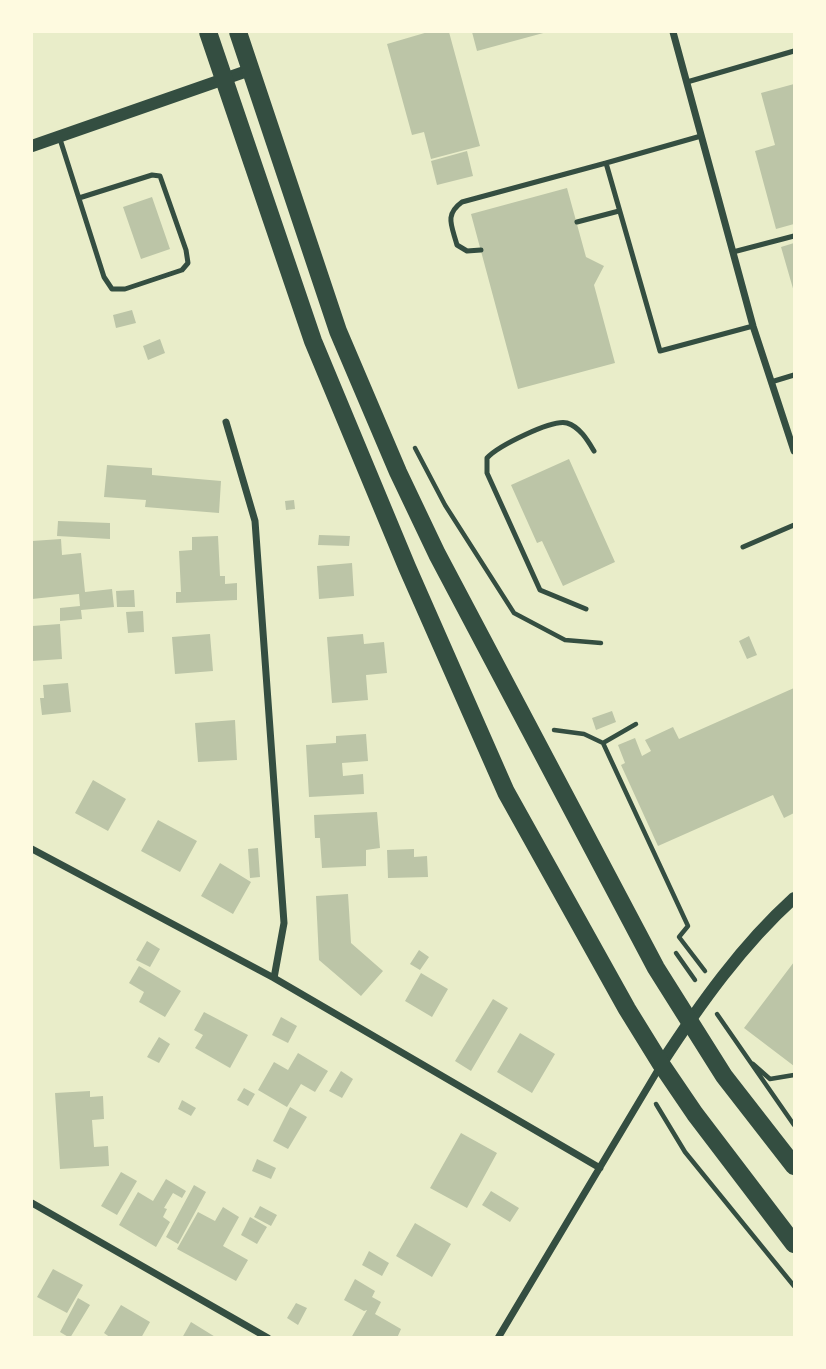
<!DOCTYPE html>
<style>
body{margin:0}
#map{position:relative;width:826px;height:1369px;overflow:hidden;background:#e9edc9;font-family:Inter,sans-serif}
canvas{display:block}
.frame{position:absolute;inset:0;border:33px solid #fefae0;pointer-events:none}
</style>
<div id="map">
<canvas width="826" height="1369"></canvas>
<div class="frame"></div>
</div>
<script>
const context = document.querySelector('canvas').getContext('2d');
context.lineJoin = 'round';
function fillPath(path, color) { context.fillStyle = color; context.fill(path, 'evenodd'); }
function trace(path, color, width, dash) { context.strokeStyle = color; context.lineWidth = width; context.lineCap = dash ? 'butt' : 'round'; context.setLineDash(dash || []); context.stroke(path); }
fillPath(new Path2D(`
 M 428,32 L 449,32 L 480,146 L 431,159 L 424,132 L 412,135 L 387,44 Z
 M 472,32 L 547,32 L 477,51 Z
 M 794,84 L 794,224 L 776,229 L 755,151 L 775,145 L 761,93 Z
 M 467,151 L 473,176 L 437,185 L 431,161 Z
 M 567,188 L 586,257 L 604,266 L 594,285 L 615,363 L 518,389 L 471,214 Z
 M 152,197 L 170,249 L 141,259 L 123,207 Z
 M 794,243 L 794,292 L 781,247 Z
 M 132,310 L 136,323 L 116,328 L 113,315 Z
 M 160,339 L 165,353 L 148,360 L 143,346 Z
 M 569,459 L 615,562 L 563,586 L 542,541 L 537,543 L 511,485 Z
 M 107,465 L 152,468 L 152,475 L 221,481 L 219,513 L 145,507 L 146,500 L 104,497 Z
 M 294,500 L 295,509 L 286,510 L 285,501 Z
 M 58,521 L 110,523 L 110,539 L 57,536 Z
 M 319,535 L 350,536 L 349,546 L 318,545 Z
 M 218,536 L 220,576 L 225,576 L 225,584 L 237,583 L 237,600 L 176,603 L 176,592 L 181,592 L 179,551 L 192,550 L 192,537 Z
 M 61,539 L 62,555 L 81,553 L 85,592 L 112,589 L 114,607 L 81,610 L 82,619 L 60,621 L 60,608 L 80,606 L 79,594 L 32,599 L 32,541 Z
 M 352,563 L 354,596 L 319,599 L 317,566 Z
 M 134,590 L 135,607 L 117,607 L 116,591 Z
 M 143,611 L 144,632 L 128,633 L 126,612 Z
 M 60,624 L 62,659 L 32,661 L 32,626 Z
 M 210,634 L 213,671 L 175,674 L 172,637 Z
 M 363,634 L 364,644 L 384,642 L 387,673 L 366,675 L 368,700 L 332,703 L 327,637 Z
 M 749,636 L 757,655 L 747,659 L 739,641 Z
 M 68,683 L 71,712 L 42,715 L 40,698 L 44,698 L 43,685 Z
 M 794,688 L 794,813 L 784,818 L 773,795 L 658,846 L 621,765 L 625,763 L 618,745 L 635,738 L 642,756 L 651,751 L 645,740 L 673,727 L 679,739 Z
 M 612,711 L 616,722 L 596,730 L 592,718 Z
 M 235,720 L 237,760 L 198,762 L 195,723 Z
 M 366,734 L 368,761 L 342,763 L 343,776 L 363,774 L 364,794 L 309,797 L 306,745 L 336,743 L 336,736 Z
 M 93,780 L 126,799 L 108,831 L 75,813 Z
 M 377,812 L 380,848 L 366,850 L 366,866 L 322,868 L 320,838 L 315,838 L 314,815 Z
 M 158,820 L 197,841 L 180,872 L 141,851 Z
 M 258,848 L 260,877 L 250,878 L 248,849 Z
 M 414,849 L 414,857 L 427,856 L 428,877 L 388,878 L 387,850 Z
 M 220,863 L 251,882 L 233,914 L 201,896 Z
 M 348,894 L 351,943 L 383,971 L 361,996 L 319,960 L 316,896 Z
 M 147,941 L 160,949 L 150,967 L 136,960 Z
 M 419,950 L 429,957 L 420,970 L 410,964 Z
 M 794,962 L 794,1066 L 744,1028 Z
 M 139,966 L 181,991 L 165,1017 L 139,1002 L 144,992 L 129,983 Z
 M 421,973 L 448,989 L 432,1017 L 405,1001 Z
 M 493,999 L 508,1008 L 471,1071 L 455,1061 Z
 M 204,1012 L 248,1035 L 230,1068 L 195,1048 L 203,1035 L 194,1030 Z
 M 281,1017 L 297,1026 L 288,1043 L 272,1035 Z
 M 520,1033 L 555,1054 L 532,1093 L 497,1072 Z
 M 159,1037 L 170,1044 L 159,1063 L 147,1057 Z
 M 298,1053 L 328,1071 L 315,1092 L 301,1084 L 287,1107 L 258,1090 L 274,1062 L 288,1070 Z
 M 341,1071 L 353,1079 L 342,1098 L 329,1091 Z
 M 244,1088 L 255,1094 L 248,1106 L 237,1100 Z
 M 90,1091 L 90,1097 L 103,1096 L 104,1119 L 92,1120 L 94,1147 L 108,1146 L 109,1166 L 60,1169 L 55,1093 Z
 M 182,1100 L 196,1108 L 191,1116 L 178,1109 Z
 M 290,1107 L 307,1117 L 288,1149 L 273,1141 Z
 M 461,1133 L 497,1153 L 467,1208 L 430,1188 Z
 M 257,1159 L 276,1168 L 271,1179 L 252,1171 Z
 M 121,1172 L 137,1181 L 117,1215 L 101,1206 Z
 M 166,1179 L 186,1191 L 182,1198 L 173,1193 L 164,1208 L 167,1209 L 163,1217 L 170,1222 L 156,1247 L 119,1225 L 138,1192 L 153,1201 Z
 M 194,1185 L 206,1192 L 178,1244 L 166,1237 Z
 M 491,1191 L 519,1208 L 510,1222 L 482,1205 Z
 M 260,1206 L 277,1215 L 271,1226 L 254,1217 Z
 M 223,1207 L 239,1217 L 223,1246 L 248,1260 L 236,1281 L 177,1249 L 198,1212 L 215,1221 Z
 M 250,1217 L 267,1227 L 257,1244 L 241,1235 Z
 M 415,1223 L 451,1244 L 432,1277 L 396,1256 Z
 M 369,1251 L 389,1263 L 382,1276 L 362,1265 Z
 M 53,1269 L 83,1285 L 67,1313 L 37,1297 Z
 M 355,1279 L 375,1291 L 372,1297 L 381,1302 L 375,1314 L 401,1329 L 397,1338 L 351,1338 L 367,1310 L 364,1311 L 344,1300 Z
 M 78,1298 L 90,1305 L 70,1338 L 60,1332 Z
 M 296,1303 L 307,1308 L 298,1325 L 287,1318 Z
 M 121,1305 L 150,1322 L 141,1338 L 111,1338 L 104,1333 Z
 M 191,1322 L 217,1338 L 182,1338 Z`), '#bcc5a7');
trace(new Path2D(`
 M 415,448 L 445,505 L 514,613 L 565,640 L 601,643
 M 636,724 L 603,743 L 688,926 L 679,937 L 705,971
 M 554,730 L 584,734 L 603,743
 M 676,953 L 695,980
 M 717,1014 L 794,1125
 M 753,1064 L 770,1079 L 794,1075
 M 656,1104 L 685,1152 L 794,1286`), '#344e41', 4.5);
trace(new Path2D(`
 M 687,82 L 794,51
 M 59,136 L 104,277 L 112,289 L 125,289 L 182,270 L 188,263 L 186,250 L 160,176 L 152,175 L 79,198
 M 701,136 L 606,163 L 660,351 L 753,326
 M 577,222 L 619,211
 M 481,250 L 467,251 L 457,245 C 452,226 444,215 462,202 L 606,163
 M 733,252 L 794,236
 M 771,382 L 794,375
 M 743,547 L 794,525
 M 586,609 L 540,590 L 487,473 L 487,458 C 498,446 552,419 567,423 C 580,427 588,441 594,451`), '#344e41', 5);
trace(new Path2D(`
 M 673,32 L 753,326 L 794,451
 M 226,422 L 255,521 L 284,923 L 274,978
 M 32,849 L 274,978 L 600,1168
 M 32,1203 L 268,1338
 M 498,1338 L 661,1065`), '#344e41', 7);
trace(new Path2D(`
 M 32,146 L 250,70
 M 661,1064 C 700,1004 742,945 794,898`), '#344e41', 12);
trace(new Path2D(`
 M 208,32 L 313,341 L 407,567 L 506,792 L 627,1009 L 661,1064 L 695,1114 L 794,1244
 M 238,32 L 338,331 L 398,472 L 437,554 L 656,968 L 724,1076 L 794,1166`), '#344e41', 18);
</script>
